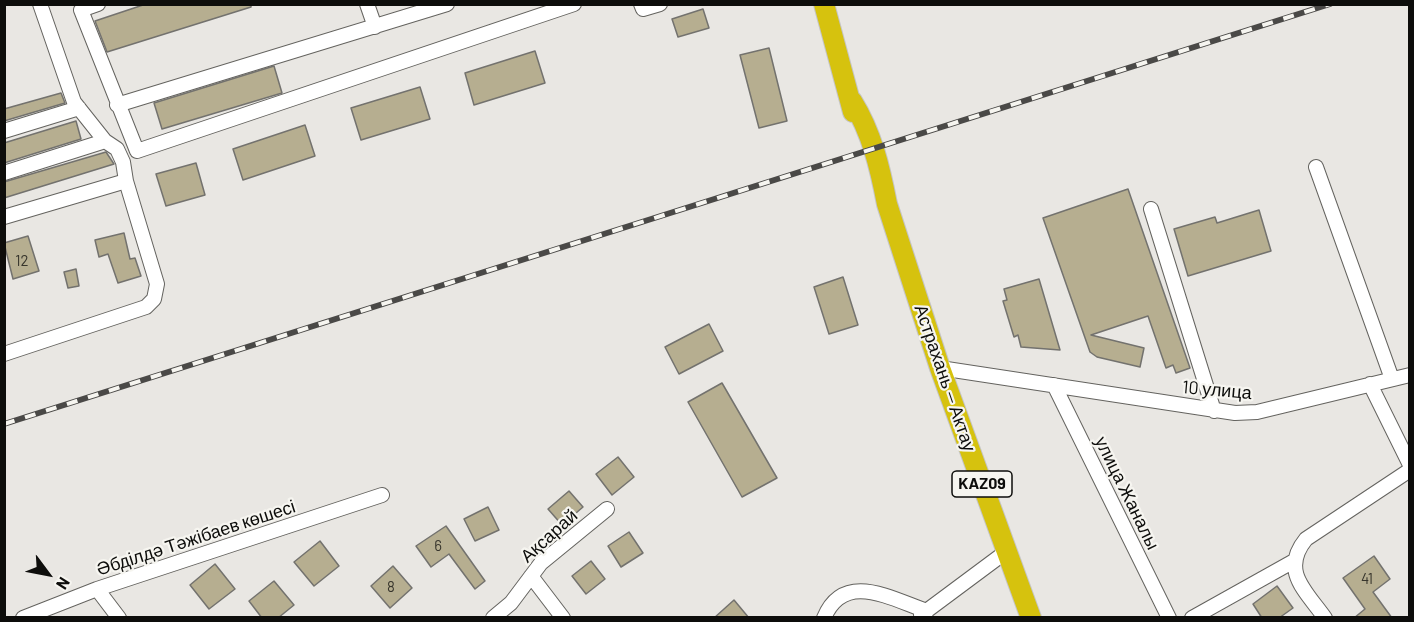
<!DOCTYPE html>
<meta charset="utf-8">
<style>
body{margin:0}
#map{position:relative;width:1414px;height:622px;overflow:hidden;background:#e9e7e3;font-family:Barlow,sans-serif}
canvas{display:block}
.frame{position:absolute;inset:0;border:6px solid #0d0d0b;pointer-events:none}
.north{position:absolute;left:18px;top:544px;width:60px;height:60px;-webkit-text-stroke:4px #f6f5f0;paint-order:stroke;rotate:122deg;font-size:16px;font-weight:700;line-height:24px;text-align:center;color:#0d0d0b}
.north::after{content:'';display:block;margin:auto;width:21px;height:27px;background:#0d0d0b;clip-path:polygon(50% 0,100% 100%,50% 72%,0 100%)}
</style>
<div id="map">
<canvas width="1414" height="622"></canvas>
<div class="frame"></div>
<div class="north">N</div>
</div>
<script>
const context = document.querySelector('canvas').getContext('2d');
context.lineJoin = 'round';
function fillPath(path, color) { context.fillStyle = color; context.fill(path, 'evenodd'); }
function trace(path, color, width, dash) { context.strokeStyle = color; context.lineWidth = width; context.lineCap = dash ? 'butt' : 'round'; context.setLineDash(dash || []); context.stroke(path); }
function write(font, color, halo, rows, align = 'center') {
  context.font = font + ' Barlow,sans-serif'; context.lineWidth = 4.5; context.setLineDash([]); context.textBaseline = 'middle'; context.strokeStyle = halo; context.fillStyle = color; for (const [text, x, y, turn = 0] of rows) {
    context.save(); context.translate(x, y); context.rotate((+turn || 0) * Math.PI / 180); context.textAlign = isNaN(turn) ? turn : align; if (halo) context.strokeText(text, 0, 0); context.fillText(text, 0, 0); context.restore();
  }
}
const building = new Path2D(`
 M 146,4 L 251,4 L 251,7 L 107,52 L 95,21 Z
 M 703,9 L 709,28 L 678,37 L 672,19 Z
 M 769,48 L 787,121 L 759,128 L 740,55 Z
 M 535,51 L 545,83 L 474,105 L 465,73 Z
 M 274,66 L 282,93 L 162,129 L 154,103 Z
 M 420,87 L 430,119 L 361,140 L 351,108 Z
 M 61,93 L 65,103 L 4,121 L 4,109 Z
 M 76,121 L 81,139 L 4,163 L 4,143 Z
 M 305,125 L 315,156 L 243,180 L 233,149 Z
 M 106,152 L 114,164 L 4,198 L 4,182 Z
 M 196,163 L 205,195 L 166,206 L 156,174 Z
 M 1128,189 L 1190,368 L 1176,373 L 1173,365 L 1166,368 L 1148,316 L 1091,335 L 1144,348 L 1140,367 L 1097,357 L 1090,352 L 1043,218 Z
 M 1259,210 L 1271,251 L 1188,276 L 1174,229 L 1215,217 L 1217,223 Z
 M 124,233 L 130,259 L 135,258 L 141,276 L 118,283 L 108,254 L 99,257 L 95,240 Z
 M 28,236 L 39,271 L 13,279 L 4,243 Z
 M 76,269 L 79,286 L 68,288 L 64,272 Z
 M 843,277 L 858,325 L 829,334 L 814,287 Z
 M 1039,279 L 1060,350 L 1021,347 L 1018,335 L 1014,337 L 1003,301 L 1007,300 L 1004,289 Z
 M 709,324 L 723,351 L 679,374 L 665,347 Z
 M 722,383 L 777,478 L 742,497 L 688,402 Z
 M 618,457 L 634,477 L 612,495 L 596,474 Z
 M 569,491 L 583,507 L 562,525 L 548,509 Z
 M 488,507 L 499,530 L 475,541 L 464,519 Z
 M 446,526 L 485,581 L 475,589 L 449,554 L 431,567 L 416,546 Z
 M 629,532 L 643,553 L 621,567 L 608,546 Z
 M 320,541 L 339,566 L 314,586 L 294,562 Z
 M 1374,556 L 1390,579 L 1373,592 L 1392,618 L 1354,618 L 1365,609 L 1343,578 Z
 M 591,561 L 605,579 L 586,594 L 572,576 Z
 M 215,564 L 235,589 L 209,609 L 190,585 Z
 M 393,566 L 412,588 L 390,608 L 371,586 Z
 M 274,581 L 294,605 L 278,618 L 262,618 L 249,601 Z
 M 1277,586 L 1293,608 L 1279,618 L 1262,618 L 1253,604 Z
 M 734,600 L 749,618 L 714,618 Z`);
fillPath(building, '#b6ae90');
trace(building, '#73726e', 1.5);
const minor = new Path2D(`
 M 98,4 L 81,10 L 137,151 L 574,4
 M 367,4 L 375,27
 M 641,4 L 643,9 L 660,4
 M 117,105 L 447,4
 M 4,131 L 79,108
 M 1316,167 L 1392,379
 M 4,173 L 105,141
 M 1151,209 L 1214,411
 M 4,217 L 126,181
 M 4,354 L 146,307 L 154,299 L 157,284 L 126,181 L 123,162 L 117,149 L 105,141 L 74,102 L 40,4
 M 940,368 L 1235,413 L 1257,412 L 1410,375
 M 1370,384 L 1410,465
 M 1054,385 L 1169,618
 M 531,576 L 563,618
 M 97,589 L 119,618
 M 921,615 L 1007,551
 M 23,618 L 97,589 L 382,495
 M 493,618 L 511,603 L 541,563 L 607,509
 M 824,618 C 844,570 891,599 927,611
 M 1192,618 L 1294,561
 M 1325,618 C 1306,591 1280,571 1306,539 L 1410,470`);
const highway = new Path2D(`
 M 824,4 L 853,112
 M 852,101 C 872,133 880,168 887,204 L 940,368 L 1031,618`);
trace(minor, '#64635f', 16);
trace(highway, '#c5c5c4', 22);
trace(minor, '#fff', 14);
trace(highway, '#d6c20e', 20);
const rail = new Path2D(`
 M 4,424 L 1330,4`);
trace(rail, '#4a4947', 6);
trace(rail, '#f6f5f0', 4, [11]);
write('15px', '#37352c', null, [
 ["12",22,261],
 ["6",438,546],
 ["41",1367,579],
 ["8",391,587]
]);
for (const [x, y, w] of [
 [982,484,60]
]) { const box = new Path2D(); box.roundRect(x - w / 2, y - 13, w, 26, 4.5); context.fillStyle = '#f6f5f0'; context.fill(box); trace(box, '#0d0d0b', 1.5); }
write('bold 16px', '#0d0d0b', null, [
 ["KAZ09",982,484]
]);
write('18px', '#0d0d0b', '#f6f5f0', [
 ["Астрахань — Актау",945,378,71],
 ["10 улица",1217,390,5],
 ["улица Жаналы",1127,493,64],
 ["Ақсарай",549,536,-42],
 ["Әбділдә Тәжібаев көшесі",196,538,-18]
]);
</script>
